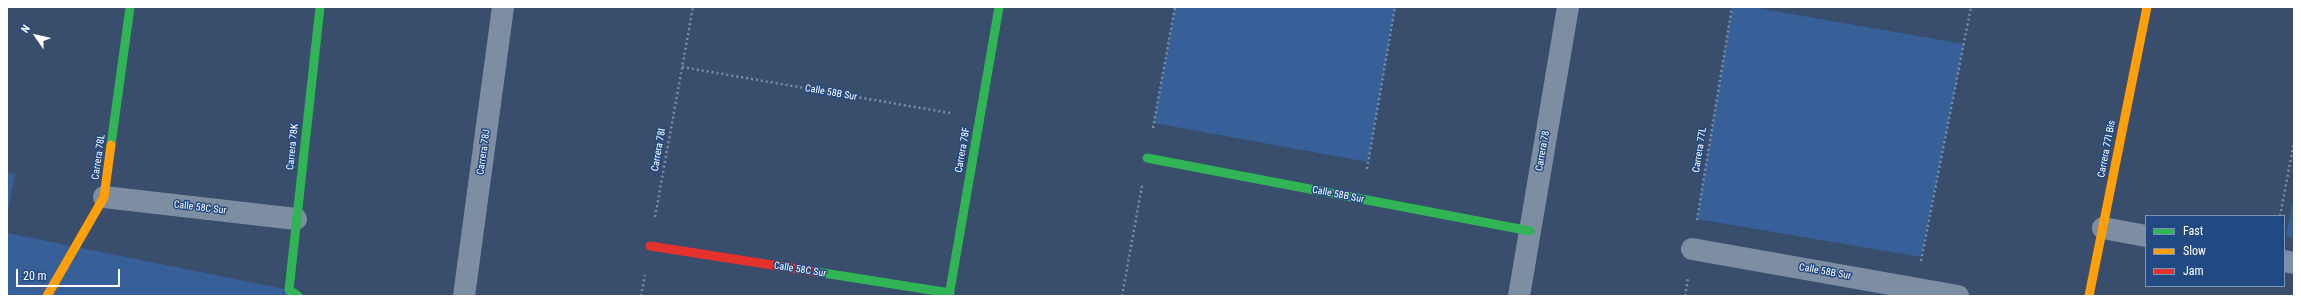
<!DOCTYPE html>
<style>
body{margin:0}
#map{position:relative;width:2301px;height:303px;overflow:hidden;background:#384e6c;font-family:"Roboto Condensed",sans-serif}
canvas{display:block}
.frame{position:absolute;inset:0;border:8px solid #fff;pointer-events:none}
.legend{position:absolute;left:2145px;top:215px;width:140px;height:72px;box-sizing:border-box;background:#224a82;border:1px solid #7a92b4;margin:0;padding:5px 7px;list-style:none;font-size:12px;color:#fff}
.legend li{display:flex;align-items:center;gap:8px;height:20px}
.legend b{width:20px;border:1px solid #7a92b4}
.north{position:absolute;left:16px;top:16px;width:40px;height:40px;-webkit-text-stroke:3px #224a82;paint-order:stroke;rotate:304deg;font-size:11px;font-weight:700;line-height:16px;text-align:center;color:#fff}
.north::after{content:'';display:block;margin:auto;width:14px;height:18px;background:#fff;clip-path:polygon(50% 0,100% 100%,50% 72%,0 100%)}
.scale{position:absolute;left:16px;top:269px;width:104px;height:18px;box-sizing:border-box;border:2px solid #fff;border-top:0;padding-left:5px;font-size:12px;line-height:14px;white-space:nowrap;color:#fff;-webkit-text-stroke:3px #224a82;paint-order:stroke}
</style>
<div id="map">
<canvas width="2301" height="303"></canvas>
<div class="frame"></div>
<ul class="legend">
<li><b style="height:5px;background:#30b455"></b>Fast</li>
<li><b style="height:5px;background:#ff9f0a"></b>Slow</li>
<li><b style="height:5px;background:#e5322d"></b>Jam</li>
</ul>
<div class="north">N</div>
<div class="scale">20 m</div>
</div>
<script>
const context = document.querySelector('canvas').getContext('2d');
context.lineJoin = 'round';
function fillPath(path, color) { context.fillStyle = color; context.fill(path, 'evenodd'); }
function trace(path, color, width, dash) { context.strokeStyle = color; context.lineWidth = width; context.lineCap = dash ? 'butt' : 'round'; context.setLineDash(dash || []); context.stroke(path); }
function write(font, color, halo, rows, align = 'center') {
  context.font = font + ' "Roboto Condensed",sans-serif'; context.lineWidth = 3; context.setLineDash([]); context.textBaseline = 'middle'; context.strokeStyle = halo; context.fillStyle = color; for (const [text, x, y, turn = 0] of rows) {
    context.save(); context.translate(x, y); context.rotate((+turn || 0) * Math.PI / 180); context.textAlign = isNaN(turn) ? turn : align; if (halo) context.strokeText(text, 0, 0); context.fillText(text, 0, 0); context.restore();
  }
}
fillPath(new Path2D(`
 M 1175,7 L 1395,7 L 1368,162 L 1154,123 Z
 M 1732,7 L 1751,7 L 1964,44 L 1921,257 L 1697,219 Z
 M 7,173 L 15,174 L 7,214 Z
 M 2294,195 L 2294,238 L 2286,236 Z
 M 7,233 L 289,290 L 298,296 L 7,296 Z`), '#376099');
trace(new Path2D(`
 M 682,67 L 950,113
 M 1153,128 L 1175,7
 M 1367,169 L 1395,7
 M 2280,216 L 2294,142
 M 655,217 L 693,7
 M 1697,220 L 1732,7
 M 1921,261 L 1971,7
 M 641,296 L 645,275
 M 1122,296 L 1142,186
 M 1685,296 L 1688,278`), '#7e8ea2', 2.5, [2, 3]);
trace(new Path2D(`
 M 104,197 L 296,219
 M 2103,228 L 2146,236
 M 1692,249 L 1958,296
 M 2284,261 L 2294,263
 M 464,296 L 503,7
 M 1519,296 L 1568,7`), '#7e8ea2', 22);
trace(new Path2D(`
 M 111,145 L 130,7
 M 1147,158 L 1530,231
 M 817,272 L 950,293
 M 298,296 L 289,290 L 320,7
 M 949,296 L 999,7`), '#30b455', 9);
trace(new Path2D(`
 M 47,296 L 104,197 L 111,145
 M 2089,296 L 2147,7`), '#ff9f0a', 9);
trace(new Path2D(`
 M 650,246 L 817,272`), '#e5322d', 9);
write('10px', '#fff', '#224a82', [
 ["Calle 58B Sur",831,93,10],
 ["Carrera 78K",293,147,-84],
 ["Carrera 77I Bis",2107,149,-79],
 ["Carrera 78I",659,150,-80],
 ["Carrera 78F",963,150,-80],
 ["Carrera 77L",1700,150,-81],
 ["Carrera 78",1543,151,-80],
 ["Carrera 78J",484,152,-82],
 ["Carrera 78L",99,157,-82],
 ["Calle 58B Sur",1338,195,11],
 ["Calle 58C Sur",200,208,7],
 ["Calle 58C Sur",800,270,9],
 ["Calle 58B Sur",1825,272,10]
]);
</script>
